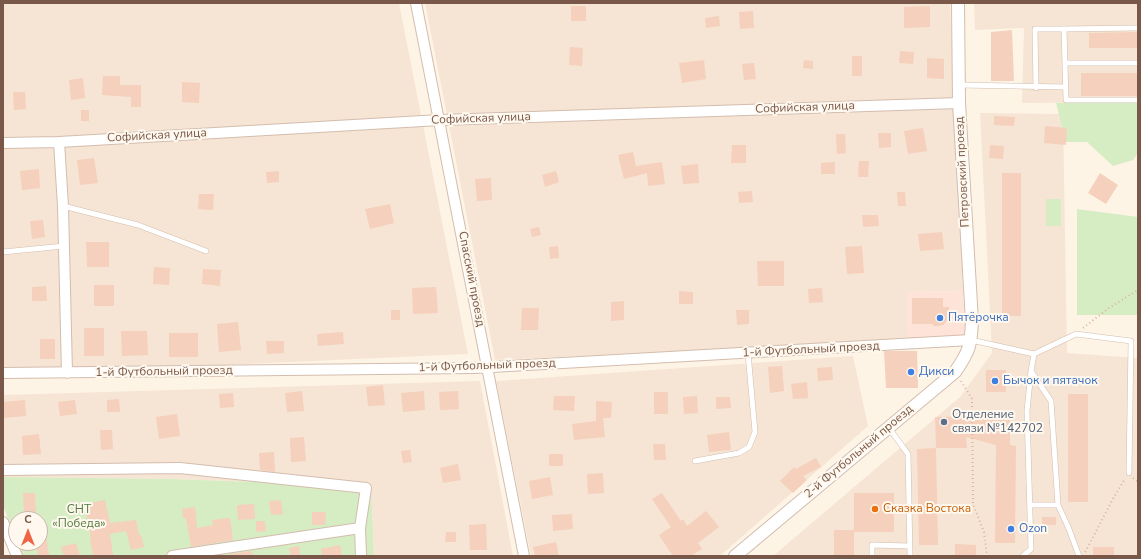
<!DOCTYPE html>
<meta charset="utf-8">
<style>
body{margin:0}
#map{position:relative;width:1141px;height:559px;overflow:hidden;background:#fef4e6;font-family:"Nunito Sans",sans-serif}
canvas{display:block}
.frame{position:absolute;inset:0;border:4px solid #795849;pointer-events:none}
.north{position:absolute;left:8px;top:511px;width:40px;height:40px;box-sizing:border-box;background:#fff8ee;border:1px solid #c9b8ac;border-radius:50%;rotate:0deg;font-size:11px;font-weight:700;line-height:16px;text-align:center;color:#795849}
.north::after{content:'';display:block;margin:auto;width:14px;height:18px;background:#ee6445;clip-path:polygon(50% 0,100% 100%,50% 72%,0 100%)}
</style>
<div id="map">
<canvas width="1141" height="559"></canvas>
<div class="frame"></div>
<div class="north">С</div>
</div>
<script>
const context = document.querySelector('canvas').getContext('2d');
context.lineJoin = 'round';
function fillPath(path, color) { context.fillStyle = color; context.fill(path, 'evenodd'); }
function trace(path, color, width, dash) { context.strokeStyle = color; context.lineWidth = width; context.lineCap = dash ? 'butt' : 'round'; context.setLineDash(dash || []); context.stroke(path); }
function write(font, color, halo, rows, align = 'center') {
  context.font = font + ' "Nunito Sans",sans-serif'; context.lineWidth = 4; context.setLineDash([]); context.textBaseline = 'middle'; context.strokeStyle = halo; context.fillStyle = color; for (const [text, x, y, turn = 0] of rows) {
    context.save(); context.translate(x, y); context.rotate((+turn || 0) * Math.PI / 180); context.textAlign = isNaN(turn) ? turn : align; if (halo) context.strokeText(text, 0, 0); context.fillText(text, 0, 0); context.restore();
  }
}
fillPath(new Path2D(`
 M 3,3 L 399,3 L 468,354 L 3,375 Z
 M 425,3 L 950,3 L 963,291 L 907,292 L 908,341 L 495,360 Z
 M 974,3 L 1138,3 L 1138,102 L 1022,103 L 1024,28 L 975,30 Z
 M 980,113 L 1063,114 L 1067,353 L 1138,358 L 1138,556 L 773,556 L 960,397 L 992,353 Z
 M 853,356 L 868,426 L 720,556 L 531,556 L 496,381 Z
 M 480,381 L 513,556 L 374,556 L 371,486 L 171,479 L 3,477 L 3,395 Z`), '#f6e5d4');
fillPath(new Path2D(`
 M 963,291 L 966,338 L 908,341 L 907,292 Z`), '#fee3d9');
fillPath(new Path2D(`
 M 1138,102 L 1138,153 L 1133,160 L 1113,166 L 1087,142 L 1066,142 L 1056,103 Z
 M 1046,199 L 1061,199 L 1061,226 L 1046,226 Z
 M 1077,209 L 1138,217 L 1138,315 L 1077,315 Z
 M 3,477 L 171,479 L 371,486 L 374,556 L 22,556 L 17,543 L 40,543 L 40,519 L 16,519 L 16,541 L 3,505 Z`), '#d6ecc3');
fillPath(new Path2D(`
 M 571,6 L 586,6 L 586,21 L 571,21 Z
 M 930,6 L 930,27 L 904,28 L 904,7 Z
 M 753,11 L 754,28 L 740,29 L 739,12 Z
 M 719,16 L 720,26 L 706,28 L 705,18 Z
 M 1012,30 L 1014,81 L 991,81 L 991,32 Z
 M 1138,32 L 1138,48 L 1089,48 L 1089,33 Z
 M 570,47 L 583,48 L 582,66 L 569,65 Z
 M 900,51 L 914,52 L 913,64 L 899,63 Z
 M 852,56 L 862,56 L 862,76 L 852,76 Z
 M 927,58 L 944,59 L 944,79 L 927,78 Z
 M 704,60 L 706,79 L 682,83 L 679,63 Z
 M 804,60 L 813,61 L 813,69 L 803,68 Z
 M 754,63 L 756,79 L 744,80 L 742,64 Z
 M 1081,73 L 1138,73 L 1138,96 L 1081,96 Z
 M 103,76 L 120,76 L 120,85 L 141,85 L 141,107 L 131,107 L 131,97 L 102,95 Z
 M 83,78 L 85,98 L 71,100 L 69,80 Z
 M 182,82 L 200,83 L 199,103 L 182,102 Z
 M 13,92 L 25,92 L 26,109 L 14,110 Z
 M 81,110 L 89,110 L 89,121 L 81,121 Z
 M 994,116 L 1015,117 L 1014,126 L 994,125 Z
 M 1045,126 L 1067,128 L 1066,145 L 1044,143 Z
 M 923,128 L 927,151 L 908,154 L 904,131 Z
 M 878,133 L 891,133 L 891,147 L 879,148 Z
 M 836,134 L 845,134 L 846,153 L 837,154 Z
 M 732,145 L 746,145 L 746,163 L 731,163 Z
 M 990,145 L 1004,146 L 1003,159 L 989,158 Z
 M 633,152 L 636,166 L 662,162 L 665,184 L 648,186 L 647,173 L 624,179 L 618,155 Z
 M 94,158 L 98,183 L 80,185 L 77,160 Z
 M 859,161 L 869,161 L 868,177 L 858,177 Z
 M 835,162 L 835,174 L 821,174 L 821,163 Z
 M 698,164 L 699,183 L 683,184 L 681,166 Z
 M 39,169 L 40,188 L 22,190 L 20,171 Z
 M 279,171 L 279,182 L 267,183 L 266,172 Z
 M 556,171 L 559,182 L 545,187 L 542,175 Z
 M 1002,173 L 1021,173 L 1021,316 L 1002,316 Z
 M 1100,173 L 1118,185 L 1106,204 L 1088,193 Z
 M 491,178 L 492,200 L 477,201 L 475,179 Z
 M 752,191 L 753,202 L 739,203 L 738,192 Z
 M 897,192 L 905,192 L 906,206 L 898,206 Z
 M 199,194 L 214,194 L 213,210 L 198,209 Z
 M 390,204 L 394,223 L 370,229 L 365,209 Z
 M 862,215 L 878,215 L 879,226 L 863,227 Z
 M 43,220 L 45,237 L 32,239 L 30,221 Z
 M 539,227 L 541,235 L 532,237 L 530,229 Z
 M 942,232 L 944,249 L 920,251 L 918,234 Z
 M 86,242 L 109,242 L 109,267 L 87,267 Z
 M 558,246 L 559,258 L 550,259 L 549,247 Z
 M 862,246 L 864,273 L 847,274 L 845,247 Z
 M 757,261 L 784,261 L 784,286 L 758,286 Z
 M 154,267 L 170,268 L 169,285 L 153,284 Z
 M 203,269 L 221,270 L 220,286 L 202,284 Z
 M 94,285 L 114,285 L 114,306 L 94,306 Z
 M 46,286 L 47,301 L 32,301 L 32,287 Z
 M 436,287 L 438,313 L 413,314 L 412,288 Z
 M 822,288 L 823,302 L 809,303 L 808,289 Z
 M 679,291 L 693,292 L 693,304 L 679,304 Z
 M 912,298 L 943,298 L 943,307 L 949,307 L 949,317 L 947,321 L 943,325 L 938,326 L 933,326 L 933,324 L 912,324 Z
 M 624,301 L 624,320 L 611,321 L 611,302 Z
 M 522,308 L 539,308 L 538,330 L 521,330 Z
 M 391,310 L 400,310 L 400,320 L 391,320 Z
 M 736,310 L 749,310 L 749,324 L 737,325 Z
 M 238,322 L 241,350 L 219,352 L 217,324 Z
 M 84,328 L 104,328 L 104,356 L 84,356 Z
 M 121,331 L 147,331 L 148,355 L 122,356 Z
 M 343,332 L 344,344 L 318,346 L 317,334 Z
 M 169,333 L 198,333 L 198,357 L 169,357 Z
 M 40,339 L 55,339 L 55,359 L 40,359 Z
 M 266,341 L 284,341 L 284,353 L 267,354 Z
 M 884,351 L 917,351 L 918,388 L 886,388 Z
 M 782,366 L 784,391 L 770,393 L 768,367 Z
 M 832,367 L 833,380 L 818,381 L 817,368 Z
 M 986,370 L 1006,370 L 1006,392 L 986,392 Z
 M 807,382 L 808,398 L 793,399 L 791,384 Z
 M 383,385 L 385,405 L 368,406 L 366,387 Z
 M 302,391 L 304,411 L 287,412 L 285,393 Z
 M 424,391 L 425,410 L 403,412 L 401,393 Z
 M 458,391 L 459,409 L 440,410 L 439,392 Z
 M 654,392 L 668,392 L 668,414 L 654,414 Z
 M 233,393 L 234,407 L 220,408 L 219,394 Z
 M 1068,394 L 1088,394 L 1088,502 L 1068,502 Z
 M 554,396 L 575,396 L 574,411 L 553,410 Z
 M 697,396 L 698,413 L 684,414 L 683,397 Z
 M 716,397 L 730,397 L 731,408 L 716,409 Z
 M 119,399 L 120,412 L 107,412 L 107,400 Z
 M 25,400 L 26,416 L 4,418 L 3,402 Z
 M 75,400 L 77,414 L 60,416 L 58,402 Z
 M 596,401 L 612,402 L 611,418 L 603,418 L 605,437 L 574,440 L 572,424 L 596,421 Z
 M 1010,412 L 1010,445 L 1016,446 L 1015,543 L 995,543 L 996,445 L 966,437 L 967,448 L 936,448 L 935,417 L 979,416 L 979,413 Z
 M 177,414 L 180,436 L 159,439 L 156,417 Z
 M 100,430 L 112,430 L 113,449 L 101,450 Z
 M 729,432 L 731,450 L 709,452 L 707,435 Z
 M 39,434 L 41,454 L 23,455 L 22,436 Z
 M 304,437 L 306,461 L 291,462 L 290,438 Z
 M 653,444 L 665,444 L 666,460 L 654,460 Z
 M 936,448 L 938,545 L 919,545 L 917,449 Z
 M 410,450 L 412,462 L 403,463 L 401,451 Z
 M 274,452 L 275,472 L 260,470 L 259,453 Z
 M 549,454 L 563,454 L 563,466 L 549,466 Z
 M 816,458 L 821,467 L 803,476 L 807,480 L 793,493 L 780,481 L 794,467 L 796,469 Z
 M 458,464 L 461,480 L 443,483 L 440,468 Z
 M 603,473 L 604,493 L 588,494 L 587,474 Z
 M 550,477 L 553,495 L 532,499 L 529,481 Z
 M 23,493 L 35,493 L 36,512 L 24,512 Z
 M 662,493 L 681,521 L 683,519 L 687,526 L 706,511 L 719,527 L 698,543 L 702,549 L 691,556 L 673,556 L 659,535 L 671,527 L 652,499 Z
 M 854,493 L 894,493 L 894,532 L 854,532 Z
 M 105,500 L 110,523 L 136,520 L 139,535 L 141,535 L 144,547 L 131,550 L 126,531 L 110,534 L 113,555 L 93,556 L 90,538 L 91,538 L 84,504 Z
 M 281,500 L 283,514 L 271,515 L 269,501 Z
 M 254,504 L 255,519 L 238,520 L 237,505 Z
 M 195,507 L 197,528 L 213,525 L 212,520 L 230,518 L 233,540 L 191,547 L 186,518 L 183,518 L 182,509 Z
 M 312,512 L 326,512 L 325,525 L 312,525 Z
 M 572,514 L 573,529 L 553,531 L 552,515 Z
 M 1042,517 L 1056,517 L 1056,525 L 1042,525 Z
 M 256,521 L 265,521 L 266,531 L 256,532 Z
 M 486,524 L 487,550 L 470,550 L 469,525 Z
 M 40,526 L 45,526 L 49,556 L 38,556 L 36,543 L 40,543 Z
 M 834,530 L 854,530 L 854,556 L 834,556 Z
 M 446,532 L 456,532 L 456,542 L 445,542 Z
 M 556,542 L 559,556 L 535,556 L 533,547 Z
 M 76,543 L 80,556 L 64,556 L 61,547 Z
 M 955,544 L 976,545 L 976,556 L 955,556 Z
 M 340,545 L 342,556 L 322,556 L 321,549 Z
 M 299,546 L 300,556 L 291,556 L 289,548 Z
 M 1093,547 L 1114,547 L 1114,556 L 1093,556 Z
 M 252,551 L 253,556 L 229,556 L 229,554 Z`), '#f5d0bc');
const service = new Path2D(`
 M 1138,28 L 1064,29 L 1066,100 L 1138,100
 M 1065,63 L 1138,63
 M 959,85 L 1066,87
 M 1036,88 L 1035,29 L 1064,29
 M 63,206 L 138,225 L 206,251
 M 3,252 L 64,246
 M 971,340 L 1034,354 L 1031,371 L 1051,401 L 1058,505 L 1069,529 L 1079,556
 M 1034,354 L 1076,334 L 1131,341 L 1129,473
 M 889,428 L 908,454 L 910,556
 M 695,461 L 739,453 L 749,447 L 755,432 L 748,353
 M 1030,505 L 1058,505
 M 872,556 L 872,545 L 910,546
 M 1023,556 L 1031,549 L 1027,411 L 1031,371`);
const minor = new Path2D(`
 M 416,3 L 524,556
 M 59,142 L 63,206 L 67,373
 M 3,143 L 59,142 L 440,120 L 959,103
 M 3,373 L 474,368 L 971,340
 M 3,470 L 180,468 L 366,488 L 360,528 L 361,556
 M 3,522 L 17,556
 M 172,556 L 360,528`);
const tertiary = new Path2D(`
 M 735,556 L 955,372 C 969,352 971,346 972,321 L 959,103 L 958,3`);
trace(service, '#d3bdae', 6);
trace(minor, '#d3bdae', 12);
trace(tertiary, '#d3bdae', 14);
trace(new Path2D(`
 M 1083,328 L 1109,308 L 1138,290
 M 961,381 L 972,399 L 973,504 L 984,532 L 987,556
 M 1133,478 L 1138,482
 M 1085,552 C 1099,527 1110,502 1125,479`), '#dab49f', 2, [1, 3]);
trace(service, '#fff', 5);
trace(minor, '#fff', 10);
trace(tertiary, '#fff', 12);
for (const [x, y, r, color] of [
 [940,318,4,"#3f7fe0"],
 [911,372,4,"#3f7fe0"],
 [995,381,4,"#3f7fe0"],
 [944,422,4,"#5c6f8a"],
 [875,509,4,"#e8710a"],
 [1011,529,4,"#3f7fe0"]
]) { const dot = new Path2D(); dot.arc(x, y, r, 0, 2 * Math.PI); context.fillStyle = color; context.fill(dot); trace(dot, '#fff8ee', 1.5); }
write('12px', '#795849', '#fff8ee', [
 ["Софийская улица",805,108,-2],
 ["Софийская улица",481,119,-2],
 ["Софийская улица",157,136,-3],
 ["Петровский проезд",963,172,-93],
 ["Спасский проезд",471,279,79],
 ["1-й Футбольный проезд",811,350,-3],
 ["1-й Футбольный проезд",487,366,-2],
 ["1-й Футбольный проезд",164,372,-1],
 ["2-й Футбольный проезд",859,452,-40]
]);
write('12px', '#366cbe', '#fff8ee', [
 ["Пятёрочка",948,318],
 ["Дикси",919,372],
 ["Бычок и пятачок",1003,381],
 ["Ozon",1019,529]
], 'left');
write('12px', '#4e5e75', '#fff8ee', [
 ["Отделение",952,415],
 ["связи №142702",952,429]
], 'left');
write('12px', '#c56008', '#fff8ee', [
 ["Сказка Востока",883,509]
], 'left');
write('12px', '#527a3d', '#fff8ee', [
 ["СНТ",79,510],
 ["«Победа»",79,524]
]);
</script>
